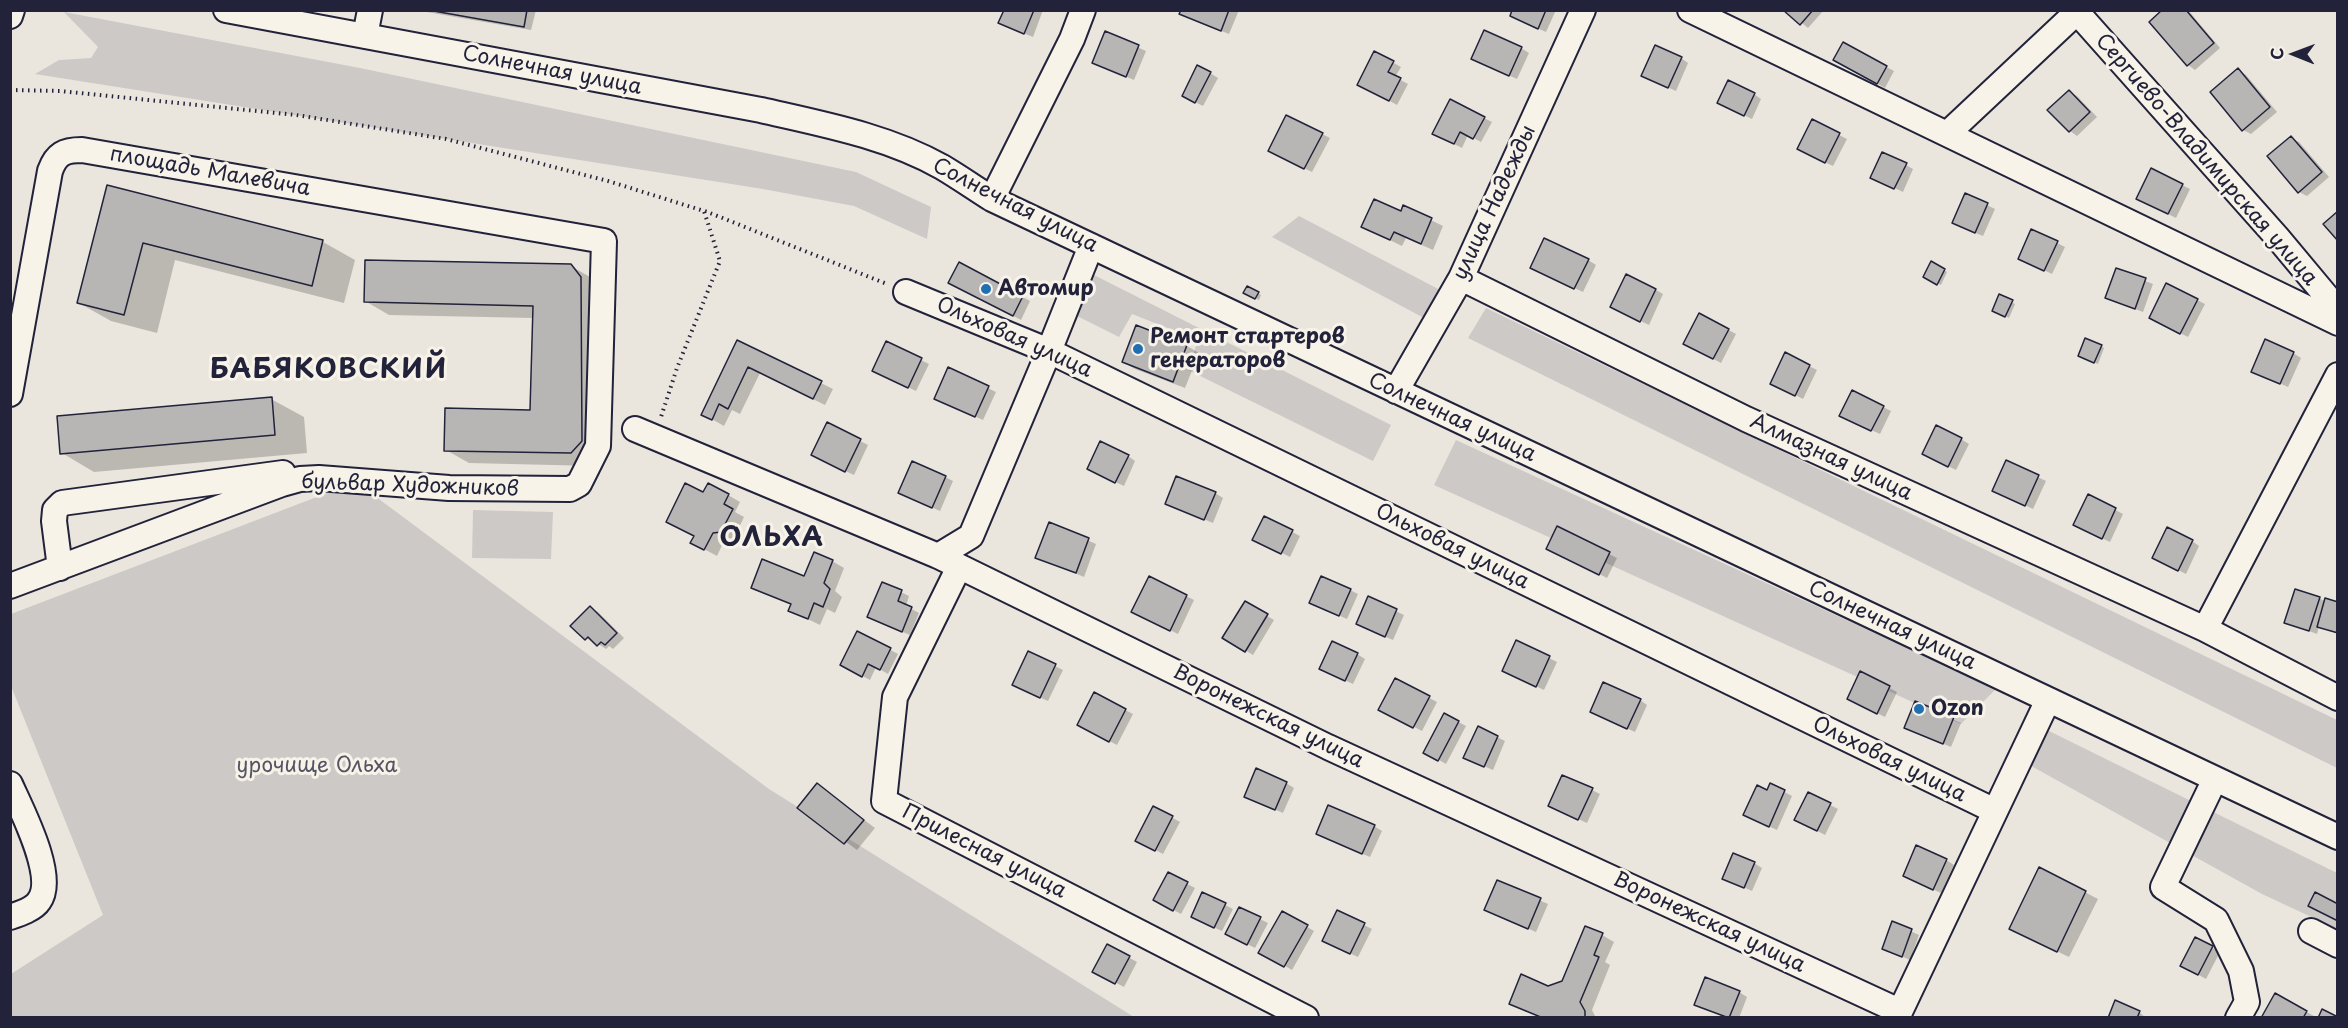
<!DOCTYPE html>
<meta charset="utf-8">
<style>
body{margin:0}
#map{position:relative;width:2348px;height:1028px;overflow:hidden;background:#eae6de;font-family:"Playpen Sans",sans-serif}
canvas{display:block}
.frame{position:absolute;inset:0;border:12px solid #22223b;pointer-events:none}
.north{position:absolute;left:2264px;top:24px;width:60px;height:60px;-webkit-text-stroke:4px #f7f3e8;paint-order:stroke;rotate:271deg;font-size:16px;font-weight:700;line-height:24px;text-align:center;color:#22223b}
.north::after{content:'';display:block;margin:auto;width:21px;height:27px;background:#22223b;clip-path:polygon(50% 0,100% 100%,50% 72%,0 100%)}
</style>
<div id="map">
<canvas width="2348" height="1028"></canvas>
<div class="frame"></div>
<div class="north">С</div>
</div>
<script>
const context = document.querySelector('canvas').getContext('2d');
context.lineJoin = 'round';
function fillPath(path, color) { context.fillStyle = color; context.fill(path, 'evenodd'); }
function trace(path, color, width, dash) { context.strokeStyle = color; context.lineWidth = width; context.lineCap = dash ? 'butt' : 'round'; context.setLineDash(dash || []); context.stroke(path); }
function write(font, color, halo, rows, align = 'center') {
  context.font = font + ' "Playpen Sans",sans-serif'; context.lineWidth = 6; context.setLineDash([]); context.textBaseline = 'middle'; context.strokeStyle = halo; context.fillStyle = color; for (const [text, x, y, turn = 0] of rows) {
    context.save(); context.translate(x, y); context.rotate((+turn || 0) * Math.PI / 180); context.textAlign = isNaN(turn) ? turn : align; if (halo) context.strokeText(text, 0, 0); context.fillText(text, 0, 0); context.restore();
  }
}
fillPath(new Path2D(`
 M 64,12 L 360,68 L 856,172 L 931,207 L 927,239 L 854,206 L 763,189 L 35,74 L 59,60 L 91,58 L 98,47 Z
 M 1299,216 L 1442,291 L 1424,318 L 1272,237 Z
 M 1092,274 L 1391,425 L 1373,461 L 1188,370 L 1198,340 L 1132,314 L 1119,337 L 1075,315 Z
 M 1486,308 L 2337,720 L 2337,768 L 1468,338 Z
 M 1456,440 L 1996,689 L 1961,724 L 1434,485 Z
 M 356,482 L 769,789 L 1134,1017 L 11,1017 L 11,974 L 103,915 L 11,686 L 11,614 Z
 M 473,510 L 553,512 L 551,559 L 472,558 Z
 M 2041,727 L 2337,873 L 2337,929 L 2262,894 L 2015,757 Z`), '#cdc9c6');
fillPath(new Path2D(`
 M 415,10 L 536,10 L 531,30 Z
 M 1005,10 L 1043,10 L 1033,37 L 1008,27 Z
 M 1182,10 L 1239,10 L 1229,34 L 1189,18 Z
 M 1514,10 L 1556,10 L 1546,32 L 1519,20 Z
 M 1786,10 L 1824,10 L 1808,28 Z
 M 2164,10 L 2188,10 L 2220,48 L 2195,70 L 2188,65 Z
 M 1106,33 L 1146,51 L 1134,80 L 1101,66 Z
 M 1844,44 L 1894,71 L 1885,88 L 1835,60 Z
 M 1521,48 L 1529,53 L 1517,79 L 1481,63 Z
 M 1375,53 L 1401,67 L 1395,77 L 1408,84 L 1397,105 L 1359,84 Z
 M 1681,58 L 1688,63 L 1676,91 L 1651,80 Z
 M 2238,70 L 2246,75 L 2277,112 L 2251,134 L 2243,130 Z
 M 1210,73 L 1218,78 L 1203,106 L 1191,100 Z
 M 2069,92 L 2077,96 L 2097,117 L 2077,136 L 2070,131 Z
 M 1754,94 L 1761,99 L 1752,119 L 1727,107 Z
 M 1484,118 L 1492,122 L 1481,142 L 1468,135 L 1462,148 L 1442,138 Z
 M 1322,134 L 1330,138 L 1312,172 L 1278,155 Z
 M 1839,135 L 1847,139 L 1833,166 L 1806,153 Z
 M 2291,138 L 2299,142 L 2329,177 L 2307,196 L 2299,192 Z
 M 1906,165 L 1913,169 L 1903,192 L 1880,181 Z
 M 2182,185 L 2190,189 L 2176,218 L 2146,203 Z
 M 108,187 L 323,242 L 355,260 L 344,303 L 175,260 L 157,333 L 111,321 L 79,303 Z
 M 1966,195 L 1995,209 L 1983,236 L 1961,227 Z
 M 1404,207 L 1443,226 L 1433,250 L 1406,238 L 1402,246 L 1363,227 L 1401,213 Z
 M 2057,243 L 2065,247 L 2052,274 L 2027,262 Z
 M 1588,260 L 1596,265 L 1583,292 L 1540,272 Z
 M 1932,263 L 1947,272 L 1941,285 L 1925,277 Z
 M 960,264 L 1030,301 L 1021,320 L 958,287 Z
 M 571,266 L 595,280 L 595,466 L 469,463 L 446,450 L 532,411 L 534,318 L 389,315 L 365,301 Z
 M 2117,270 L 2153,284 L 2143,312 L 2107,298 Z
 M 1248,288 L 1261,295 L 1259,300 L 1245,293 Z
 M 1656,290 L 1663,294 L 1649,325 L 1620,311 Z
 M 2000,296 L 2015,304 L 2009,318 L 1994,310 Z
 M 2197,300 L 2205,304 L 2188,337 L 2158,322 Z
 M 1700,315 L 1736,334 L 1721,363 L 1693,348 Z
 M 1137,327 L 1187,346 L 1199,353 L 1185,388 L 1135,369 L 1123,362 Z
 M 738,342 L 833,389 L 825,405 L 760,373 L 740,414 L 732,410 L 724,426 L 703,414 Z
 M 2101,346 L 2104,348 L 2098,364 L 2083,358 Z
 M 2293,353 L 2301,358 L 2288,387 L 2261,375 Z
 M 921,360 L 929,364 L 916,391 L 882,375 Z
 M 1809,366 L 1817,370 L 1803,399 L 1780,387 Z
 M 949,369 L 996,392 L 983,420 L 943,402 Z
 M 271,399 L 304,417 L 307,453 L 94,472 L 62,453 Z
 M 1883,407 L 1891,411 L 1880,434 L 1849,420 Z
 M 827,424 L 868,445 L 854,475 L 820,459 Z
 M 1961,439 L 1969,444 L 1956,470 L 1931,458 Z
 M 1128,456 L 1135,461 L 1124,486 L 1096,473 Z
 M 2007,462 L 2046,481 L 2033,509 L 2001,494 Z
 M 945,477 L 953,481 L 940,511 L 908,497 Z
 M 1215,493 L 1223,498 L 1213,523 L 1167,504 Z
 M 704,494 L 728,495 L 740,502 L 735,512 L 744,517 L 734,538 L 725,539 L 717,556 L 704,549 L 695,536 Z
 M 2088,496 L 2123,514 L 2110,542 L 2083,529 Z
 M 1265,518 L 1300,536 L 1290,557 L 1262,543 Z
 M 1050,524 L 1096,544 L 1084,577 L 1037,557 Z
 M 2192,541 L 2199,546 L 2186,574 L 2162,562 Z
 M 1556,552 L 1609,554 L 1617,558 L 1607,578 Z
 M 832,561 L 844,568 L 835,591 L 842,597 L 835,613 L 827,609 L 820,625 L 789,610 L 792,605 L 753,587 L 805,578 Z
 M 1150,578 L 1194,600 L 1178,634 L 1140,615 Z
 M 882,583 L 909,596 L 906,606 L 919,613 L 910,635 L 876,621 Z
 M 1350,590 L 1358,594 L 1347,619 L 1311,603 Z
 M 1368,598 L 1404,615 L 1393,640 L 1365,628 Z
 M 2319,598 L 2326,602 L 2338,604 L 2338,634 L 2319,626 L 2317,634 L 2286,622 Z
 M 1245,603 L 1274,620 L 1253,655 L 1224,637 Z
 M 590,608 L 598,612 L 624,638 L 613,649 L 609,646 L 606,649 L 595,642 L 594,644 L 572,626 Z
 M 858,633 L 898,654 L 888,674 L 876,667 L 870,680 L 849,669 Z
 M 1517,642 L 1557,662 L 1544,690 L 1512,675 Z
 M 1029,653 L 1063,670 L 1048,701 L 1021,689 Z
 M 1357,654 L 1365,659 L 1353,684 L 1329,673 Z
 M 1861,673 L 1897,692 L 1885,717 L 1856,703 Z
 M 1395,680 L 1437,702 L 1422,731 L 1380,709 Z
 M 1094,694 L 1133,714 L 1117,745 L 1086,729 Z
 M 1640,700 L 1647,705 L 1635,732 L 1591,712 Z
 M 1916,703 L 1961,723 L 1951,747 L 1906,728 Z
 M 1445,715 L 1466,726 L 1446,764 L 1425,752 Z
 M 1497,737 L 1505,741 L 1493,770 L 1472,761 Z
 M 1286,783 L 1294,788 L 1283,813 L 1253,800 Z
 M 817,785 L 875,828 L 857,850 L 799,807 Z
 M 1771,785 L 1792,796 L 1777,830 L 1753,819 Z
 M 1592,790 L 1600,794 L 1587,823 L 1558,810 Z
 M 1809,794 L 1838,809 L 1825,835 L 1804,824 Z
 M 1154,808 L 1180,822 L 1163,854 L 1137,840 Z
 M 1374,826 L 1382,831 L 1370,857 L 1325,838 Z
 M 1946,860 L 1954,865 L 1941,893 L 1912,880 Z
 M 1754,863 L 1762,868 L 1752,891 L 1732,882 Z
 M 2040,869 L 2098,899 L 2069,957 L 2023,935 Z
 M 1168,874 L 1195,888 L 1181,914 L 1155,900 Z
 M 1498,882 L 1548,904 L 1536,932 L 1494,914 Z
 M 1203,894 L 1233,909 L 1222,931 L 1200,921 Z
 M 1240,909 L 1268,923 L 1255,948 L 1235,938 Z
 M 1283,913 L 1314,931 L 1292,970 L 1261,952 Z
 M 1893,923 L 1919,935 L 1910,960 L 1884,948 Z
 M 1364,925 L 1372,929 L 1358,957 L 1331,945 Z
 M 1602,935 L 1614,942 L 1605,962 L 1610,965 L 1592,1010 L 1596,1018 L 1541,1018 L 1511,1003 L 1563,982 Z
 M 2196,939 L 2220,952 L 2206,979 L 2190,970 Z
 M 1108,946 L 1137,962 L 1124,987 L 1094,971 Z
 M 1739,992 L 1747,997 L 1739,1018 L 1726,1018 L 1696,1004 Z
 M 2276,995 L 2314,1016 L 2313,1018 L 2263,1018 Z
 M 2139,1012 L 2146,1018 L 2109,1018 Z`), '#0003');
const building = new Path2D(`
 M 428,10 L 527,10 L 524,27 Z
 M 1004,10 L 1034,10 L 1024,34 L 998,23 Z
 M 1181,10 L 1229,10 L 1221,31 L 1179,14 Z
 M 1512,10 L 1546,10 L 1538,29 L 1510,16 Z
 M 1783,10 L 1813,10 L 1800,25 Z
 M 2162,10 L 2186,10 L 2214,43 L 2187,66 L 2149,22 Z
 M 1484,30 L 1522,47 L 1509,76 L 1471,59 Z
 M 1105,31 L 1139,45 L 1126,77 L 1092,63 Z
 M 1843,42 L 1887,66 L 1877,84 L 1833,60 Z
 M 1655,45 L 1682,57 L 1668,88 L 1641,76 Z
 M 1374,51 L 1394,61 L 1388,72 L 1401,78 L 1389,101 L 1357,85 Z
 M 1197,65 L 1211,72 L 1195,103 L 1182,96 Z
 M 2238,68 L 2270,107 L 2242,131 L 2210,92 Z
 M 1728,80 L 1755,93 L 1744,116 L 1717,103 Z
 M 2069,90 L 2090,112 L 2069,132 L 2047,110 Z
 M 1450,99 L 1485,117 L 1473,139 L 1460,132 L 1454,144 L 1432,134 Z
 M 1286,115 L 1323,133 L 1304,169 L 1268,151 Z
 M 1812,119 L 1840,133 L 1825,163 L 1797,149 Z
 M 2291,136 L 2322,172 L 2298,193 L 2267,156 Z
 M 1882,152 L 1907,163 L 1894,189 L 1870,178 Z
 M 2151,168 L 2183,184 L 2168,214 L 2136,199 Z
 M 107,185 L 323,240 L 312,286 L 143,243 L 124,315 L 77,303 Z
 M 1965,193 L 1988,203 L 1975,233 L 1952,223 Z
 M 1374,199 L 1401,211 L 1403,205 L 1432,218 L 1421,244 L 1394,232 L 1390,240 L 1361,227 Z
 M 2338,211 L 2338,241 L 2323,224 Z
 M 2031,229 L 2058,241 L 2044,271 L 2018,259 Z
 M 1544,238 L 1589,259 L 1574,289 L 1530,268 Z
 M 365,260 L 571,264 L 581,277 L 582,441 L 571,453 L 444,451 L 445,408 L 530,410 L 533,306 L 364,302 Z
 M 1931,261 L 1945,269 L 1937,285 L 1923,277 Z
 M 959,262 L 1023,296 L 1013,316 L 948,283 Z
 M 2116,268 L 2146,278 L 2135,309 L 2105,298 Z
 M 1626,274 L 1656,289 L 1640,322 L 1610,307 Z
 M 2166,283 L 2198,299 L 2180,334 L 2149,318 Z
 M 1247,286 L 1259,292 L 1255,299 L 1243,293 Z
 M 1999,294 L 2013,300 L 2005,317 L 1992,311 Z
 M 1699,313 L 1729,329 L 1713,359 L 1683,344 Z
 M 1136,325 L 1187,345 L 1173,382 L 1122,362 Z
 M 2085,338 L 2102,345 L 2094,363 L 2078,356 Z
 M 2265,339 L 2294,352 L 2280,384 L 2251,372 Z
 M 737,340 L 822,381 L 813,399 L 748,367 L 728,409 L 719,404 L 712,420 L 701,415 Z
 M 886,341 L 922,358 L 908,388 L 872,371 Z
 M 1785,352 L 1810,365 L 1795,396 L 1770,384 Z
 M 948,367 L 989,386 L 975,417 L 934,399 Z
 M 1852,390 L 1884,406 L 1871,431 L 1839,416 Z
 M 272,397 L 275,435 L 60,454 L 57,416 Z
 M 827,422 L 861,439 L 845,472 L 811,455 Z
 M 1936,425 L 1962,438 L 1948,467 L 1922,454 Z
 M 1100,441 L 1129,455 L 1115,483 L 1087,469 Z
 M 2006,460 L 2039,475 L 2025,506 L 1992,491 Z
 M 912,461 L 946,476 L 932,508 L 898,493 Z
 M 1176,476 L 1216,492 L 1204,520 L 1165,504 Z
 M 685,483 L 703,492 L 708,483 L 729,494 L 724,504 L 733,509 L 721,532 L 713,533 L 704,550 L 690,543 L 694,536 L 666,522 Z
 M 2088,494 L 2116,508 L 2102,539 L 2073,525 Z
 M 1264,516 L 1293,530 L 1281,554 L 1252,540 Z
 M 1049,522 L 1089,538 L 1076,573 L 1035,558 Z
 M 1557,526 L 1610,552 L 1599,575 L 1546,549 Z
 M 2167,527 L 2193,540 L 2178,571 L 2152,558 Z
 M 814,552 L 833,560 L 824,583 L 830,589 L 823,607 L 814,603 L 808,619 L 788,611 L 791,604 L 751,588 L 762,559 L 804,576 Z
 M 1149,576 L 1187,595 L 1170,631 L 1131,612 Z
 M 1321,576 L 1351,589 L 1339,616 L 1309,603 Z
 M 882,582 L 902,590 L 898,601 L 912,607 L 902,632 L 867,617 Z
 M 2295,589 L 2320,597 L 2309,631 L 2284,623 Z
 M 1368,596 L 1397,609 L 1385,637 L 1356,624 Z
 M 2325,598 L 2338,602 L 2338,633 L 2317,627 Z
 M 1245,601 L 1268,614 L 1245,652 L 1222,638 Z
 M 590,606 L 617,633 L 605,645 L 601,642 L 597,646 L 588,637 L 585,640 L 570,626 Z
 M 857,631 L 891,648 L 880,670 L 868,664 L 862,677 L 840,665 Z
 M 1516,640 L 1550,656 L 1536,687 L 1502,671 Z
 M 1332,641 L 1358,653 L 1345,681 L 1319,669 Z
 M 1028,651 L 1056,664 L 1040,698 L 1012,685 Z
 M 1860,671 L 1890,686 L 1877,714 L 1847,699 Z
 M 1395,678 L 1430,696 L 1413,728 L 1378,710 Z
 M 1603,682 L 1641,699 L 1627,729 L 1590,712 Z
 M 1094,692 L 1126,709 L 1109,742 L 1077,725 Z
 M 1915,701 L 1954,717 L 1943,744 L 1904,728 Z
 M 1444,713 L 1459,721 L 1438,761 L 1423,753 Z
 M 1478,726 L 1498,736 L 1484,767 L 1463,758 Z
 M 1256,768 L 1287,782 L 1275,810 L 1244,797 Z
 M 1562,775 L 1593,788 L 1578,820 L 1548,806 Z
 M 817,783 L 864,820 L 844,844 L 797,808 Z
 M 1770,783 L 1785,790 L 1769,827 L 1743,815 L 1757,785 L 1767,790 Z
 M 1808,792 L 1831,803 L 1817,831 L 1794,820 Z
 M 1328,805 L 1375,825 L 1362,854 L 1316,834 Z
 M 1153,806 L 1173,816 L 1155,851 L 1135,841 Z
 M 1916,845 L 1947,859 L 1933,890 L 1903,876 Z
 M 1733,853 L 1755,862 L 1744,888 L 1722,879 Z
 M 2039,867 L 2086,891 L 2057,952 L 2009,929 Z
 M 1168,872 L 1188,882 L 1173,911 L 1153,900 Z
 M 1497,880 L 1541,898 L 1528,929 L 1484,910 Z
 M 1202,892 L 1226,903 L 1214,928 L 1191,917 Z
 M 2315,892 L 2338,904 L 2338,921 L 2308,906 Z
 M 1239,907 L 1261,917 L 1247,945 L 1225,934 Z
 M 1337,910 L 1365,923 L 1350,954 L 1322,941 Z
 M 1282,911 L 1308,925 L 1284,967 L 1258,953 Z
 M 1892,921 L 1912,929 L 1902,957 L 1882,949 Z
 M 1585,926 L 1603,933 L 1594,955 L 1599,957 L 1580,1002 L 1585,1011 L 1585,1018 L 1543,1018 L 1509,1004 L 1521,974 L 1548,986 L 1562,981 Z
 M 2195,937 L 2213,946 L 2198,975 L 2180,966 Z
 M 1107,944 L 1130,956 L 1115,984 L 1092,972 Z
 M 1705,977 L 1740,991 L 1729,1018 L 1694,1005 Z
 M 2275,993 L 2307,1011 L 2303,1018 L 2261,1018 Z
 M 2115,1000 L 2140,1011 L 2137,1018 L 2108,1018 Z
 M 2322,1009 L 2338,1017 L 2338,1018 L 2318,1018 Z`);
fillPath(building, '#b8b6b5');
trace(building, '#22223b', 1.5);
const minor = new Path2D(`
 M 226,10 L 761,110 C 822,124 887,136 942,167 C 959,177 976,189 992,199 L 2338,837
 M 1690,10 L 2338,323
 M 2075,10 L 2277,237 L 2338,310
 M 10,16 L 12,10
 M 365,36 L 370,10
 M 1947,134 L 2077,12
 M 992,199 L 1072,39 L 1083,10
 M 1461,278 L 1746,419 L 2205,629 L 2338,698
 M 906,292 L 1049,351 L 1995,811
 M 1396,391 L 1461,278 L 1583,10
 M 10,394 L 50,171 C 56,154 64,150 82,150 L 604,241 L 598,446 L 579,484 L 570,489 L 449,488 L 319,478 L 300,479 L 282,484 L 10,586
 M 635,429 L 938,556 L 1328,747 L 1899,1011
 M 938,556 L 971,536 L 1049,351 L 1091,246
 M 959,567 L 895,697 L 884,801 L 1306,1018
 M 60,568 L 54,521 L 55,510 L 62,503 L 283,473
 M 2205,629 L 2338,375
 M 2215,779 L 2163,887 L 2216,920 L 2241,971 L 2247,1002 L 2238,1018
 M 10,784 C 21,809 57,877 39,901 C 34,909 19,914 10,917
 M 2311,931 L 2338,945
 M 1897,1018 L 2048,700`);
trace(minor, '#22223b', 28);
trace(new Path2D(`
 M 10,90 L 60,91 L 296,115 L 446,139 L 608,181 L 704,211 L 720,261 L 677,368 L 660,420
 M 705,211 L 887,284`), '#22223b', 4, [1.5, 4.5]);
trace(minor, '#f7f3e8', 24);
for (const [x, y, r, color] of [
 [986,289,6,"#1f6fb2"],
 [1138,349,6,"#1f6fb2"],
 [1919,709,6,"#1f6fb2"]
]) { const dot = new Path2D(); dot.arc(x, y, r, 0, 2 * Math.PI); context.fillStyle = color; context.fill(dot); trace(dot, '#f7f3e8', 2); }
write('21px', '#22223b', '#f7f3e8', [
 ["Солнечная улица",552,71,11],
 ["Сергиево-Владимирская улица",2206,160,49],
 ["площадь Малевича",210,172,10],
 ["улица Надежды",1495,203,-65],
 ["Солнечная улица",1015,206,27],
 ["Ольховая улица",1014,338,24],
 ["Солнечная улица",1452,418,25],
 ["Алмазная улица",1831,458,25],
 ["бульвар Художников",410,486,2],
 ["Ольховая улица",1452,547,26],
 ["Солнечная улица",1892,626,25],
 ["Воронежская улица",1268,717,26],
 ["Ольховая улица",1889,760,26],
 ["Прилесная улица",984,852,27],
 ["Воронежская улица",1709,923,25]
]);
write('bold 21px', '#22223b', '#f7f3e8', [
 ["Автомир",998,289],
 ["Ремонт стартеров",1150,337],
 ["генераторов",1150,361],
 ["Ozon",1931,709]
], 'left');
write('21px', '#555465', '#f7f3e8', [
 ["урочище Ольха",317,766]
]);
context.letterSpacing = '1.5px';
write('bold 27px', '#22223b', '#f7f3e8', [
 ["БАБЯКОВСКИЙ",329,371],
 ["ОЛЬХА",772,539]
]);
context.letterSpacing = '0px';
</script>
